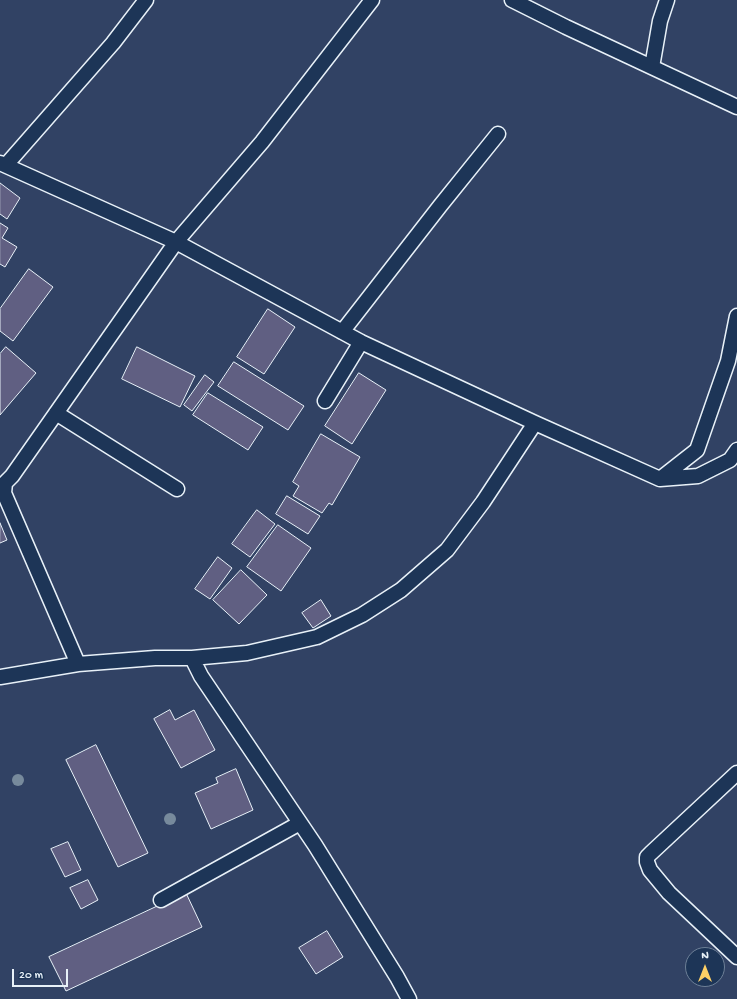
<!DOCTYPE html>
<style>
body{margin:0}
#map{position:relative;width:737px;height:999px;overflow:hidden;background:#314264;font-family:"Gochi Hand",sans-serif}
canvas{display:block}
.north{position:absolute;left:685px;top:947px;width:40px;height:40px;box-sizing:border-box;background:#1d3557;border:1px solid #6e8097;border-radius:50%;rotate:0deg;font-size:11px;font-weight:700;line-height:16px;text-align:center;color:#e8f1f8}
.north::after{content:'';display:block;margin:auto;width:14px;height:18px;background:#ffd166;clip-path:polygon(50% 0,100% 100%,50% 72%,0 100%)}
.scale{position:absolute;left:12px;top:969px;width:56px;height:18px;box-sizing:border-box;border:2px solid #e8f1f8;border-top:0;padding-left:5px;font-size:12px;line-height:14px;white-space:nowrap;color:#e8f1f8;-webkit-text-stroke:3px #1d3557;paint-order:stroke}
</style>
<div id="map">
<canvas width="737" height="999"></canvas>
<div class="north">N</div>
<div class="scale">20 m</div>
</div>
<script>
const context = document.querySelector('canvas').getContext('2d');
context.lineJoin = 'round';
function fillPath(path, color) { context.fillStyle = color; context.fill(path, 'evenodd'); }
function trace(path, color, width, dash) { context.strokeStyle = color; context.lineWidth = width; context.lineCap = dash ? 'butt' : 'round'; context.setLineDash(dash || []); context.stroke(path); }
const building = new Path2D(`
 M 0,183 L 20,198 L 7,219 L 0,214 Z
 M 0,223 L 8,228 L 2,238 L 17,247 L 5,267 L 0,264 Z
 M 29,269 L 53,287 L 13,341 L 0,331 L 0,309 Z
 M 268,309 L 295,327 L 264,374 L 237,357 Z
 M 6,347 L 36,373 L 0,415 L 0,354 Z
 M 137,347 L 195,376 L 180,407 L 122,379 Z
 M 234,362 L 304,406 L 288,430 L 218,386 Z
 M 359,373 L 386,390 L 352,444 L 325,426 Z
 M 205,375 L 214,382 L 192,411 L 184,405 Z
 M 208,393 L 263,427 L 248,450 L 193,415 Z
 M 321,434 L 360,457 L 332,505 L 329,503 L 322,513 L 293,496 L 299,486 L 293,482 Z
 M 287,496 L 320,516 L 308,534 L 276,514 Z
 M 257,510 L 275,524 L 250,557 L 232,544 Z
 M 0,523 L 7,540 L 0,543 Z
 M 278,525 L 311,548 L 281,591 L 247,567 Z
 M 218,557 L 232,568 L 210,599 L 195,589 Z
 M 241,570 L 267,595 L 239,624 L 213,600 Z
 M 321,600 L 331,616 L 313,628 L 302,613 Z
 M 170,710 L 175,720 L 194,710 L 215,750 L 181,768 L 154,719 Z
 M 96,745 L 148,853 L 118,867 L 66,760 Z
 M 236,769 L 253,810 L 211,829 L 195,793 L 218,783 L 216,778 Z
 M 68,842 L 81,870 L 65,877 L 51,849 Z
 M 88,880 L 98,900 L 81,909 L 70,888 Z
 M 186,893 L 202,927 L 66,991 L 49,957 Z
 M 327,931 L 343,957 L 316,974 L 299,948 Z`);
fillPath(building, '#605f82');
trace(building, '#e8f1f8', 1);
const minor = new Path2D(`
 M 512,0 L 566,27 L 737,107
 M 652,67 L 660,21 L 667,0
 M 0,163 L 176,242 L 361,342 L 535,423 L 660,479 L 698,476 L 730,460 L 737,450
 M 6,165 L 113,43 L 146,0
 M 342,332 L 440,206 L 498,134
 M 325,401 L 361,342
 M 56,413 L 177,489
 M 660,479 L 697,450 L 728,361 L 737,316
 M 192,658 L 247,653 L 317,637 L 362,615 L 401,590 L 447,550 L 483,502 L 535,423
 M 78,664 L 4,493 L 5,483 L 12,476 L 176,242 L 262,142 L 372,0
 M 0,677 L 78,664 L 155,658 L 192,658 L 201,676 L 315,845 L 397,977 L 409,999
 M 737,773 L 651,853 L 647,857 L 647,862 L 650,870 L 669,893 L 737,957
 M 161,900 L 300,823`);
trace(minor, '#e8f1f8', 17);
trace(minor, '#1d3557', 14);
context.fillStyle = '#778a9c';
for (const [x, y] of [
 [18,780],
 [170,819]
]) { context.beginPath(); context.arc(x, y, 6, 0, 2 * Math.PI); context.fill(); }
</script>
